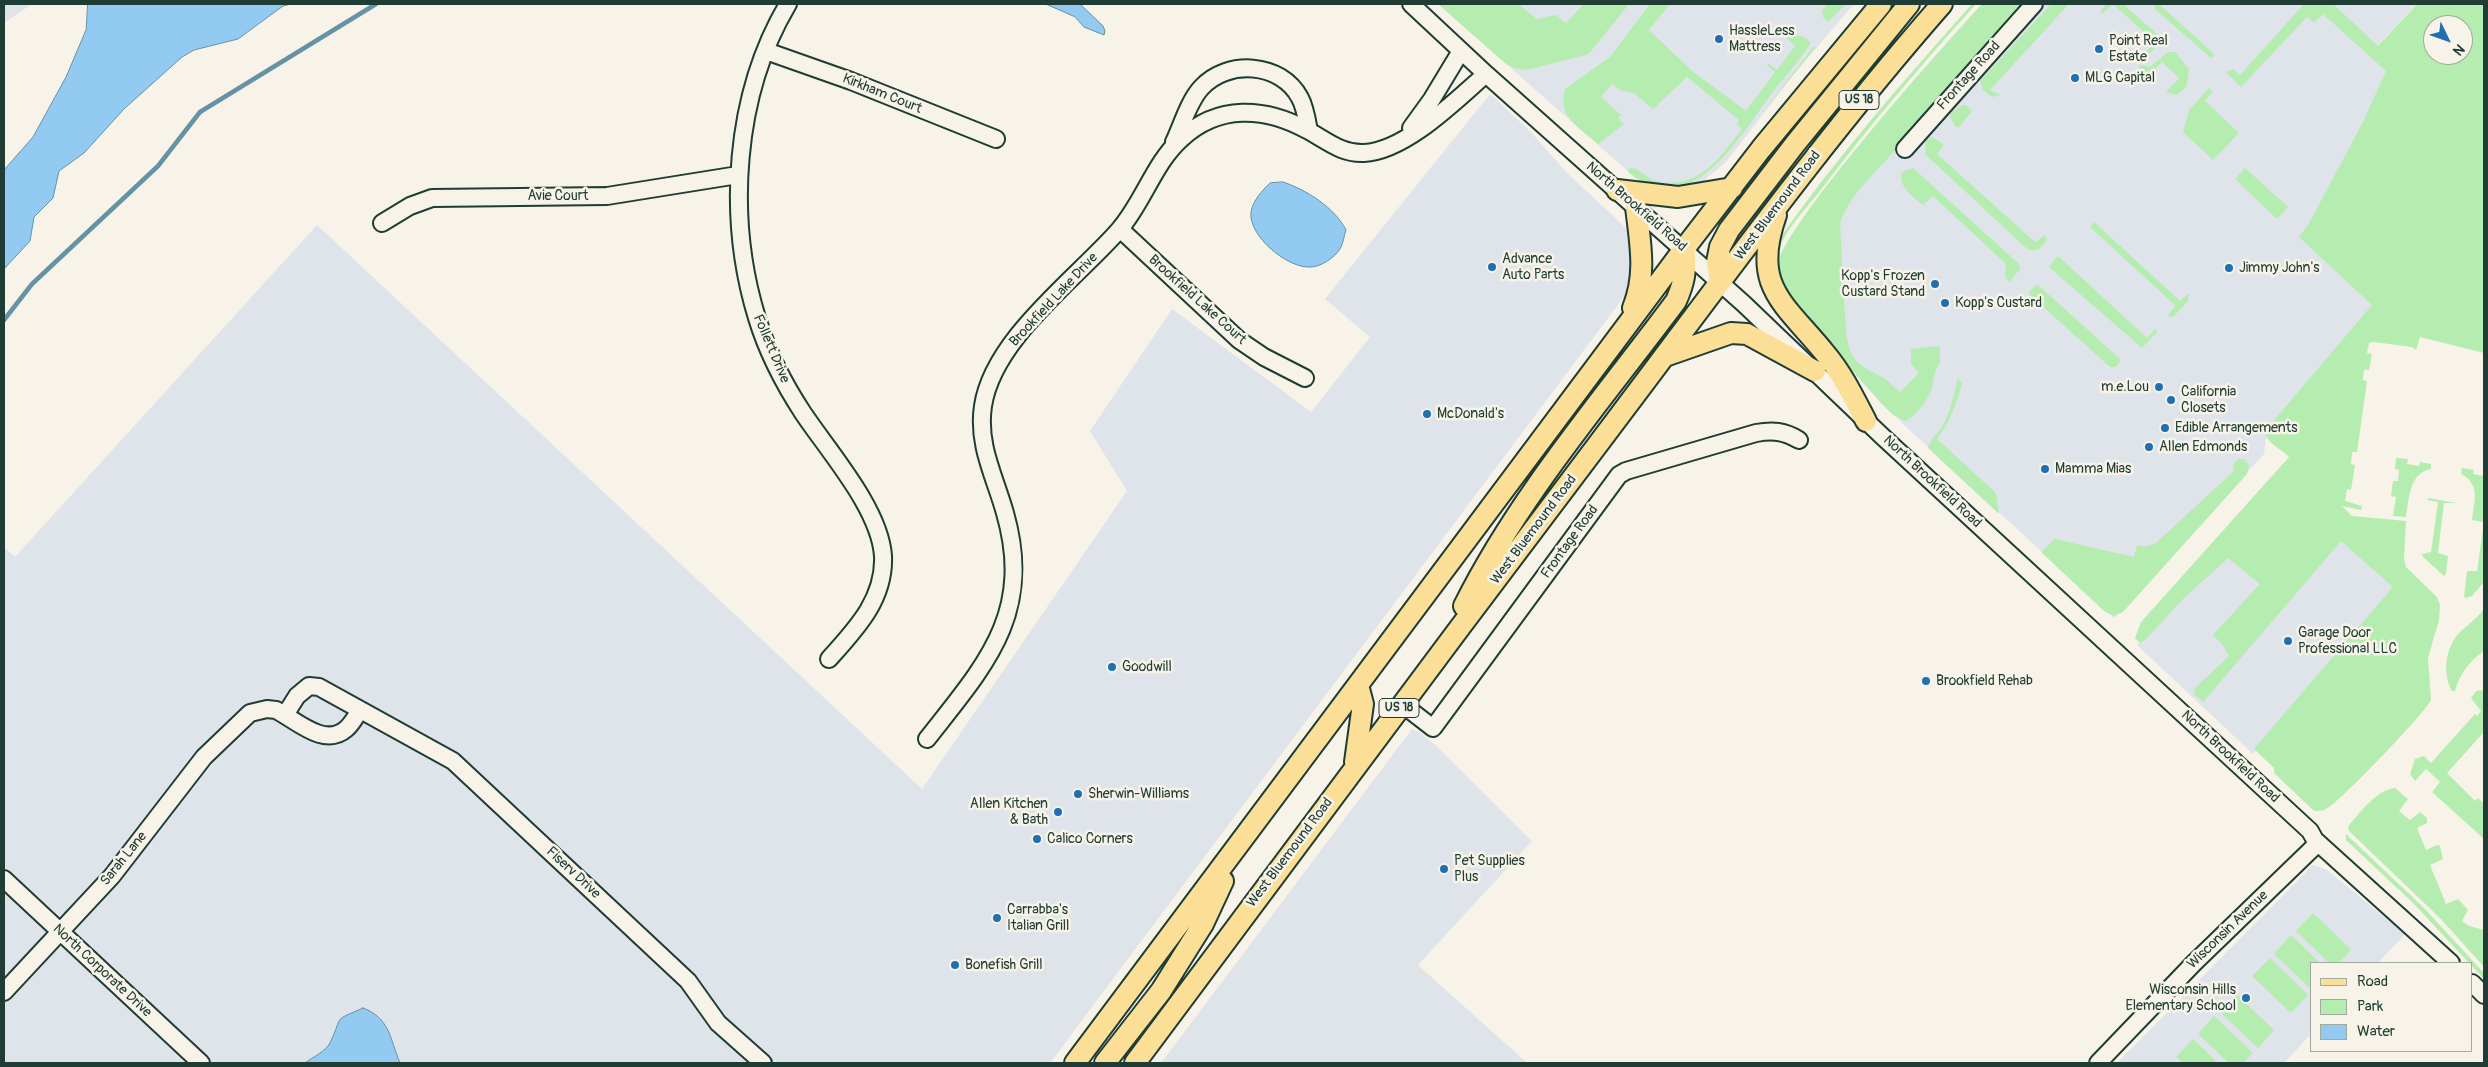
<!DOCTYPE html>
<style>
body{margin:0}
#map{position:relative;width:2488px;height:1067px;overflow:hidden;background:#f7f3e8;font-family:Pangolin,sans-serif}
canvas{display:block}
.frame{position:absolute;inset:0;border:5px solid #1f3d34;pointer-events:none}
.legend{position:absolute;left:2310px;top:962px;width:162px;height:90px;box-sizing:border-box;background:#f7f3e8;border:1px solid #a1aaa0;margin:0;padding:6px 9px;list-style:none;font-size:15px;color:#1f3d34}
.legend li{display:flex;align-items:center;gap:10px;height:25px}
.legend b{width:25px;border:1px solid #a1aaa0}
.north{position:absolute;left:2423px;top:15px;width:50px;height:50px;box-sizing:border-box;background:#f7f3e8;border:1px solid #a1aaa0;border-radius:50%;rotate:132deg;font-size:14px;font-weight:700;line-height:20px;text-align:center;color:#1f3d34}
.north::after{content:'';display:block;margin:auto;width:18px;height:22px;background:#1f6fb2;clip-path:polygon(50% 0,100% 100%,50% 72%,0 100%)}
</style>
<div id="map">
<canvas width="2488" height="1067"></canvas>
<div class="frame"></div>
<ul class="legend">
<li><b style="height:6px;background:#fbdf96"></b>Road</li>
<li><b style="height:14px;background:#b5edb0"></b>Park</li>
<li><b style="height:14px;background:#93caf1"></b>Water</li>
</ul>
<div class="north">N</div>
</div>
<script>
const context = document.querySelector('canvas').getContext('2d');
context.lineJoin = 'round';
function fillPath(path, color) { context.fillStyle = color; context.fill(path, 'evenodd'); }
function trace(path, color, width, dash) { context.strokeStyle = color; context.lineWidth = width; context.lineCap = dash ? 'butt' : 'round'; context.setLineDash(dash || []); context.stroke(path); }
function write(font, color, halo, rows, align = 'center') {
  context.font = font + ' Pangolin,sans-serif'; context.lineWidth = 5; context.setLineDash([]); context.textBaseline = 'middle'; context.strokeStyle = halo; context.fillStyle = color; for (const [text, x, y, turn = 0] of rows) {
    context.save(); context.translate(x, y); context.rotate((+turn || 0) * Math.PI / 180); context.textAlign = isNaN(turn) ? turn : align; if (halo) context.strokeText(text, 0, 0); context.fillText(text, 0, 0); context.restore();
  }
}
fillPath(new Path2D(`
 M 4,4 L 32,4 L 4,23 Z
 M 1438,4 L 1854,4 L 1794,74 L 1726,162 L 1703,181 L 1681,191 L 1638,180 Z
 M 2013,4 L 2416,4 L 2372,52 L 2396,76 L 2382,298 L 2267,430 L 2264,454 L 2114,618 L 1902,423 L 1843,353 L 1832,210 Z
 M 1490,94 L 1529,130 L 1568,174 L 1625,227 L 1632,239 L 1632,286 L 1050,1063 L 4,1063 L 4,547 L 15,557 L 317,225 L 922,789 L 1127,491 L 1090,431 L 1172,309 L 1311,412 L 1370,337 L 1325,299 Z
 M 2297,470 L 2412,575 L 2253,754 L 2137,645 Z
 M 1412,729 L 1419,732 L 1434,744 L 1532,841 L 1418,965 L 1527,1063 L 1161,1063 Z
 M 2313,865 L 2327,870 L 2405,934 L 2378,963 L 2312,963 L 2312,1033 L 2284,1063 L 2117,1063 Z`), '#dfe3ea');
fillPath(new Path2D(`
 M 1438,4 L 1518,4 L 1537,19 L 1556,15 L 1566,23 L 1584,4 L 1629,4 L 1591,51 L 1586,55 L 1527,70 L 1514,68 L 1505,63 Z
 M 1650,4 L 1670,4 L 1649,30 L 1692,71 L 1746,111 L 1775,72 L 1767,65 L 1768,63 L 1777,70 L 1795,46 L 1786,37 C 1795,34 1805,35 1811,43 C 1799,62 1782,79 1769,97 C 1737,141 1690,223 1628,172 L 1629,168 C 1640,167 1646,179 1656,181 C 1697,191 1720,158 1742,129 L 1737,124 L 1739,120 L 1687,77 L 1653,109 L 1634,93 L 1621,91 L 1612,84 L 1601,97 L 1621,115 L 1618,118 L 1624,124 L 1598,144 C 1580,128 1557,117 1565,89 L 1610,57 Z
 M 1827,4 L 1846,4 L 1828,22 L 1823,17 L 1822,11 Z
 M 1972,4 L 1976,4 C 1922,64 1869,126 1820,191 C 1805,210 1785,230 1777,254 C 1775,261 1775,268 1778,276 L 1816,334 C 1791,311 1765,281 1775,245 C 1834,160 1903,81 1972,4 Z
 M 1982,4 L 2021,4 L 1911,127 C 1892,163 1854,183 1840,223 L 1846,331 C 1849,360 1858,365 1882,377 C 1888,380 1894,388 1900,392 L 1919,373 L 1911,363 L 1911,349 L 1940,346 L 1940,363 C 1934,369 1934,379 1932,388 C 1929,399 1914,418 1905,421 L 1893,415 L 1881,403 C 1859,377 1782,296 1778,267 C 1774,235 1951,37 1982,4 Z
 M 2051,4 L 2069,4 L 1990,90 L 2001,95 L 1992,97 L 1983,90 L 1980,81 Z
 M 2106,4 L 2123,4 L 2160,37 L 2160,43 L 2149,54 L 2146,52 L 2155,42 L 2113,4 L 2102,14 L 2101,10 Z
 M 2154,4 L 2159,4 L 2212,52 L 2214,55 L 2211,58 L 2155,9 Z
 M 2304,4 L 2333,4 L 2378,46 L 2417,4 L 2484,4 L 2484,353 L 2420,337 L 2416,350 L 2412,347 L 2374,342 L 2369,343 L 2367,353 L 2372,354 L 2369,370 L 2364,370 L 2363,380 L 2367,381 L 2357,452 L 2352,452 L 2351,464 L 2355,465 L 2351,490 L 2347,489 L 2345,501 L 2362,506 L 2361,510 L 2342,506 L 2352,516 L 2406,521 L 2404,559 L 2406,567 L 2437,597 L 2440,605 L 2439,620 L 2428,658 L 2431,700 C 2425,713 2339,803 2326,809 C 2323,811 2318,811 2314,811 L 2274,773 L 2274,768 L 2254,749 L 2393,587 L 2341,541 L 2203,702 L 2194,694 L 2194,689 L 2229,656 L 2222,644 L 2213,635 L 2260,584 L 2228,558 L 2183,599 L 2146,639 L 2140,643 L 2135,638 L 2141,622 L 2289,457 C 2281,448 2266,444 2265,431 L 2372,305 L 2299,237 L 2308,225 L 2362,124 L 2386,71 L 2323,14 L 2314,23 L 2307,17 L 2241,87 L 2226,72 L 2233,69 L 2240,75 ZM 2433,25 L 2463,25 L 2463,55 L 2433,55 Z
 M 1814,46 L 1815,48 L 1760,116 Z
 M 2168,52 L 2175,52 L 2189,69 L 2187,86 L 2177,95 L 2166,92 L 2179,78 L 2162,62 L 2148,76 L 2138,67 L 2141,65 L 2150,67 Z
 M 2209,88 L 2213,91 L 2205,101 L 2239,133 L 2213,160 L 2183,132 L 2189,110 Z
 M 1962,105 L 1966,105 L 1972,111 L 1959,127 L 1956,127 L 1950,117 L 1951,113 Z
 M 1932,137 L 1943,144 L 1943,147 L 1937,154 L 2035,242 L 2045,235 L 2047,240 L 2038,250 L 2029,250 L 2024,246 L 1925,154 L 1926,141 Z
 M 1913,168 L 2019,264 L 2020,269 L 2009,282 L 2005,277 L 2006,264 L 1933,196 L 1923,205 C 1912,196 1898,187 1902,172 Z
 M 2245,168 L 2288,207 L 2277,219 L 2235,179 Z
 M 2094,222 L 2180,301 L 2189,293 L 2188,301 L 2173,317 L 2167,316 L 2176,306 L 2090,227 Z
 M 2058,256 L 2147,338 L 2156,328 L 2157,332 L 2142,348 L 2049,267 Z
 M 2037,284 L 2121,360 L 2115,367 L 2110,367 L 2028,293 Z
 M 1958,377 L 1962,384 C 1956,404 1950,422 1937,439 L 1996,493 L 1999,514 L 1928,448 C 1930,439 1938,434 1943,425 C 1951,411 1954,393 1958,377 Z
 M 2396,458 L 2408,459 L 2407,464 L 2419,466 L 2420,462 L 2431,464 L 2431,469 C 2409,473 2409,499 2406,517 L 2393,516 L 2396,497 L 2391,496 L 2393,481 L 2398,481 L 2399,470 L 2395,469 Z
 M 2238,459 L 2244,459 L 2249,465 L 2247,474 L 2123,612 L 2114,616 L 2104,611 L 2041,552 L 2055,539 L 2134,557 L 2137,545 L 2145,547 L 2156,543 L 2234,471 L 2233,464 Z
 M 2462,468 L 2474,470 L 2473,474 L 2484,476 L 2484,582 L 2472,596 L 2466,598 L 2464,597 L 2467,571 L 2477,571 L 2484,522 L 2472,520 C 2474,502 2481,484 2461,474 Z
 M 2429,498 L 2456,503 L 2444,503 L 2438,553 L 2448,556 L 2446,574 L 2444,576 L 2423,557 L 2422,554 L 2431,552 L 2438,502 L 2427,500 Z
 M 2484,609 L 2484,651 C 2470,660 2459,675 2455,691 L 2452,691 C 2442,674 2445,646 2461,631 C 2469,624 2477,618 2484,609 Z
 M 2484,690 L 2484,732 L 2447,773 L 2475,801 L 2478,798 L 2484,804 L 2483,838 L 2432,792 L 2440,782 L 2426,769 L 2415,781 L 2410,774 L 2415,759 L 2424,756 L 2431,763 L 2475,714 L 2477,716 L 2481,711 L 2471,698 L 2476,691 Z
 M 2395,788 L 2408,799 L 2399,811 L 2410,820 L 2420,812 L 2427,818 L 2427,823 L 2417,828 L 2426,850 L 2437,845 L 2440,846 L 2443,859 L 2430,865 L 2446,904 L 2458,899 L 2468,910 L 2462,921 L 2469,926 L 2484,930 L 2484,967 L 2441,919 L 2348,830 L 2349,825 C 2361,812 2376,790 2395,788 Z
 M 2346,834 L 2423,907 L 2484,973 L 2484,979 L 2413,903 L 2346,840 Z
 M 2313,913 L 2351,950 L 2339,963 L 2329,963 L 2296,931 Z
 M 2291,935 L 2320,963 L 2312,963 L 2312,990 L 2274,954 Z
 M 2270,958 L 2308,995 L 2291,1013 L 2252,976 Z
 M 2236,994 L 2274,1030 L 2258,1048 L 2219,1011 Z
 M 2214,1016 L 2253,1053 L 2243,1063 L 2229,1063 L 2198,1034 Z
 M 2193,1039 L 2218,1063 L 2183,1063 L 2176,1057 Z`), '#b5edb0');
const water = new Path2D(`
 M 88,4 L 291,4 L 283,6 L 238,39 L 194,50 L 182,57 L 124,109 L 84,153 L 59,171 L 53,198 L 34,217 L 30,241 L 4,269 L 4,170 L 33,137 L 66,77 L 86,30 Z
 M 1046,4 L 1080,4 L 1103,26 L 1105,31 L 1104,35 L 1084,27 L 1075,17 Z
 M 1283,182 C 1307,190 1335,208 1346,230 C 1344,236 1343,244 1340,249 C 1335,257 1321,267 1311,267 C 1288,269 1248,236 1251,212 C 1253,200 1262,191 1270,183 Z
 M 363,1008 C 390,1018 390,1039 400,1063 L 305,1063 C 313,1057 326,1051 330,1043 C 344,1013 332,1022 363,1008 Z`);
fillPath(water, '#93caf1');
trace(water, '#6592a5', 1);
trace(new Path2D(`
 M 4,320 L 32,284 L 158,166 L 200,112 L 376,4`), '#6592a5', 4.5);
const minor = new Path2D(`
 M 788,4 C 734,95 726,217 757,318 C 767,351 784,384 803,413 C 829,452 880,509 883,556 C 885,599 856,629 829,659
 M 1411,4 L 1486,74 L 1744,304 L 1883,437 L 2310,831 L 2315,840 L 2451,963
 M 766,51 L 851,81 L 996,139
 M 1411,128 L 1432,99 L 1461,51
 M 1174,142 C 1182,125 1189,101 1201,88 C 1227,59 1281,62 1300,98 C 1305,107 1307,120 1309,131
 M 1905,149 L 2034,4
 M 382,223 L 410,206 L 432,198 L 607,196 L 738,175
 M 1120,229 L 1239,340 L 1264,357 L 1305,378
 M 1402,704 L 1433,728 L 1619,475 L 1626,471 L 1756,433 C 1773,430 1784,431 1799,440
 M 285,715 L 297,696 L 309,686 L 319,687 L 453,761 L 688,981 L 718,1023 L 763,1063
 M 927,739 C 985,665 1034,614 1005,513 C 995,477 977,445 983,406 C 993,339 1076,279 1119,230 C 1143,203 1154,163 1181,139 C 1218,104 1265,107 1307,130 C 1326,140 1341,154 1364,153 C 1406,151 1456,100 1486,74
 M 4,879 L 201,1063
 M 2472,983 L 2484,995
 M 4,992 L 112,876 L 204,757 L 250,713 L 267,709 L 276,710 C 296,720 324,748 346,729 C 352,724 356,716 360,710
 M 2098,1063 L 2194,963 L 2318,843`);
const major = new Path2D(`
 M 1617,190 L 1678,197 L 1732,188
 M 1776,215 C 1751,286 1783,302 1824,352 C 1842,373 1853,396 1866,421
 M 1720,282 L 1717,262 L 1720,247 L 1729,230 L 1795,144 L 1909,4
 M 1633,308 C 1647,274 1640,242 1636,207
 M 1665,356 L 1731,333 L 1747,334 L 1815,371
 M 1464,606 C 1519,496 1603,399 1676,301 C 1684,283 1687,269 1684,249
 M 1355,762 L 1363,704 L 1358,685
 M 1075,1063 L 1684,249 L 1761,149 L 1881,4
 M 1105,1063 L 1161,991 L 1203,924 L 1223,881
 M 1135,1063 C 1296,847 1457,630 1620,415 C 1725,276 1827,135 1942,4`);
trace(minor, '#1f3d34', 20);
trace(major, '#1f3d34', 24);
trace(minor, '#f7f3e8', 16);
trace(major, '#fbdf96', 20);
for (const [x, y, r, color] of [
 [1719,39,5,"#1f6fb2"],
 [2099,49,5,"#1f6fb2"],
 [2075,78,5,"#1f6fb2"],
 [1492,267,5,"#1f6fb2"],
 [2229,268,5,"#1f6fb2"],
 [1935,284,5,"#1f6fb2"],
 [1945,303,5,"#1f6fb2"],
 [2159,387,5,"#1f6fb2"],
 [2171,400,5,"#1f6fb2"],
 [1427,414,5,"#1f6fb2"],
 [2165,428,5,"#1f6fb2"],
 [2149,447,5,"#1f6fb2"],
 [2045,469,5,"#1f6fb2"],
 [2288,641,5,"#1f6fb2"],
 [1112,667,5,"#1f6fb2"],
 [1926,681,5,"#1f6fb2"],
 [1078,794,5,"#1f6fb2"],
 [1058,812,5,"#1f6fb2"],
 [1037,839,5,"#1f6fb2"],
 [1444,869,5,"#1f6fb2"],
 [997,918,5,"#1f6fb2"],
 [955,965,5,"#1f6fb2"],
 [2246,998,5,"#1f6fb2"]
]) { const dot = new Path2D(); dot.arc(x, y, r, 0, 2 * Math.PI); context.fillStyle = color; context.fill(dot); trace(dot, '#f7f3e8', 2); }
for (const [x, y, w] of [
 [1859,100,40],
 [1399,708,40]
]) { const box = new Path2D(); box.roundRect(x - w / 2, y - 9.5, w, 19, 4); context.fillStyle = '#f7f3e8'; context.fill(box); trace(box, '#1f3d34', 1); }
write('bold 12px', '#1f3d34', null, [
 ["US 18",1859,100],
 ["US 18",1399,708]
]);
write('14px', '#1f3d34', '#f7f3e8', [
 ["HassleLess",1729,31],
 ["Mattress",1729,47],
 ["Point Real",2109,41],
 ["Estate",2109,57],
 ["MLG Capital",2085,78],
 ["Advance",1502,259],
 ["Auto Parts",1502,275],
 ["Jimmy John's",2239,268],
 ["Kopp's Frozen",1925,276,"right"],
 ["Custard Stand",1925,292,"right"],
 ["Kopp's Custard",1955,303],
 ["m.e.Lou",2149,387,"right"],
 ["California",2181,392],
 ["Closets",2181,408],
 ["McDonald's",1437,414],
 ["Edible Arrangements",2175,428],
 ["Allen Edmonds",2159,447],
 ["Mamma Mias",2055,469],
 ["Garage Door",2298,633],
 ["Professional LLC",2298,649],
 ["Goodwill",1122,667],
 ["Brookfield Rehab",1936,681],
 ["Sherwin-Williams",1088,794],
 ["Allen Kitchen",1048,804,"right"],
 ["& Bath",1048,820,"right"],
 ["Calico Corners",1047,839],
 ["Pet Supplies",1454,861],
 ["Plus",1454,877],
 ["Carrabba's",1007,910],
 ["Italian Grill",1007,926],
 ["Bonefish Grill",965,965],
 ["Wisconsin Hills",2236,990,"right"],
 ["Elementary School",2236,1006,"right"]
], 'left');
write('14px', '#1f3d34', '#f7f3e8', [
 ["Frontage Road",1969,76,-48],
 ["Kirkham Court",882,94,22],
 ["Avie Court",558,196],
 ["West Bluemound Road",1778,206,-53],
 ["North Brookfield Road",1636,207,41],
 ["Brookfield Lake Drive",1054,300,-47],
 ["Brookfield Lake Court",1197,300,42],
 ["Follett Drive",771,349,67],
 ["North Brookfield Road",1932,482,43],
 ["West Bluemound Road",1534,530,-53],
 ["Frontage Road",1570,542,-54],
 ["North Brookfield Road",2230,757,43],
 ["West Bluemound Road",1290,853,-53],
 ["Sarah Lane",124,859,-51],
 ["Fiserv Drive",573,873,43],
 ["Wisconsin Avenue",2228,930,-44],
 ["North Corporate Drive",102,971,43]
]);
</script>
